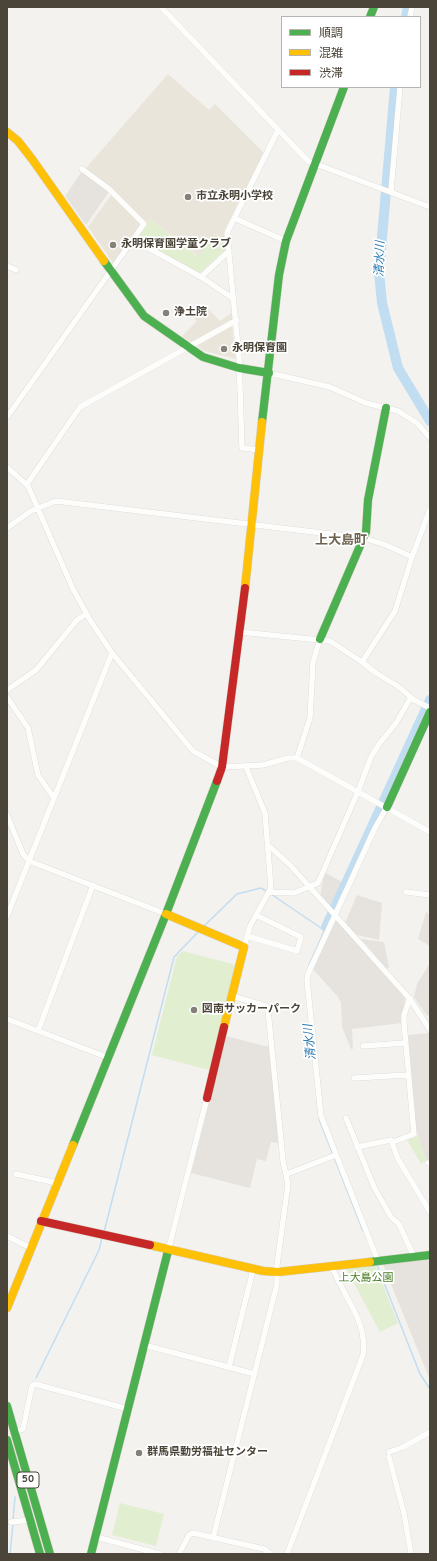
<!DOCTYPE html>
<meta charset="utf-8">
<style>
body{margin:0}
#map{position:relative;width:437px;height:1561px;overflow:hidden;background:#f4f2ee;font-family:Overpass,"Noto Sans JP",sans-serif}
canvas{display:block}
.frame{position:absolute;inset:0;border:8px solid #4b4439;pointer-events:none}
.legend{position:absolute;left:281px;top:16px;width:140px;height:72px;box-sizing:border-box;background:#fff;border:1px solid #b7b4b0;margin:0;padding:5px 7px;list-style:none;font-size:12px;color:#4b4439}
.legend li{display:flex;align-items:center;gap:8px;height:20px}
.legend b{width:20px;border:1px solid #b7b4b0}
</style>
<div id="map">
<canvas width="437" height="1561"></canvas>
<div class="frame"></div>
<ul class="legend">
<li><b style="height:5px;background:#4caf50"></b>順調</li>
<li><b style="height:5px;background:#ffc107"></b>混雑</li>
<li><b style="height:5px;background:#c62828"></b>渋滞</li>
</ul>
</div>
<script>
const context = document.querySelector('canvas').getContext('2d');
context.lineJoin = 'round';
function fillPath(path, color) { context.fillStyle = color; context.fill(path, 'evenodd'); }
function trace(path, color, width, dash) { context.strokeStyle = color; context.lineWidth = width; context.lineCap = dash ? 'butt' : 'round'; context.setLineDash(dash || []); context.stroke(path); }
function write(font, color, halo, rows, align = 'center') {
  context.font = font + ' Overpass,"Noto Sans JP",sans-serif'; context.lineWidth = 3.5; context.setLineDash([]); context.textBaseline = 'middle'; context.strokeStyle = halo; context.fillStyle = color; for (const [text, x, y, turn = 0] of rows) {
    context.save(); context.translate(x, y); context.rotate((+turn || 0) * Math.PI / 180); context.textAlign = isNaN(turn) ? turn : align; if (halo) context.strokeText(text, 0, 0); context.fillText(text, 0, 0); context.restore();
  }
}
fillPath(new Path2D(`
 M 357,895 L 382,903 L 379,940 L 357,935 L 345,923 Z
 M 426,912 L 430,915 L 430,946 L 418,939 Z
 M 335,919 L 405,998 L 402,1023 L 352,1029 L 353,1049 L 351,1049 L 342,1027 L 341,1003 L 338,997 L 312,968 Z
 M 430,963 L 430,1014 L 427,1016 L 414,997 L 417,984 Z
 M 429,1033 L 430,1160 L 426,1161 L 416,1129 L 408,1035 Z
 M 226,1036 L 269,1047 L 279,1143 L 271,1142 L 266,1161 L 257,1159 L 250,1188 L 191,1173 Z
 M 430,1256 L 430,1380 L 382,1262 Z`), '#e6e2de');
fillPath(new Path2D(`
 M 168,74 L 209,110 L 215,104 L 264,153 L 225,229 L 224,239 L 215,234 L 199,257 L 150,219 L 147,223 L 111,188 L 85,169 Z
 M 112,194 L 141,223 L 113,263 L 88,227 Z
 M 204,304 L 220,321 L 233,312 L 234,319 L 192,343 L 182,336 L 197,321 L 191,315 Z
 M 232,326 L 236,359 L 204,351 L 198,347 L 198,345 Z`), '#eae5da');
fillPath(new Path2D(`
 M 150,219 L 198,257 L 215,234 L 224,239 L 226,249 L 199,274 L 152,249 L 138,237 Z
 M 183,951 L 236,965 L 209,1070 L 152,1055 L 177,956 Z
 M 418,1136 L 426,1161 L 421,1164 L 407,1140 Z
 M 375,1265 L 398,1323 L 380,1332 L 346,1268 Z
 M 120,1503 L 164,1514 L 156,1546 L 112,1535 Z`), '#e1eecf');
fillPath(new Path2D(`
 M 82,171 L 109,192 L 86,225 L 65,196 Z
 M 326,873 L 344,883 L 333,909 L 320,896 L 323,880 Z
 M 361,939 L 384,942 L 389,967 L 387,969 Z`), '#e6e3df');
trace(new Path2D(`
 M 271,894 L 321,928 L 326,927
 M 203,927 L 237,894 L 261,888 L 268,892
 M 309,965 L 326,927
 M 319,1119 L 363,1231
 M 104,1232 L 174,957 L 199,931
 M 377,1265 L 420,1374 L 430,1389
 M 36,1378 L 99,1250 L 102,1238
 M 13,1520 L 15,1497
 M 10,1554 L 13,1524`), '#c0ddf1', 1.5);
trace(new Path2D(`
 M 406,17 L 408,7
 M 395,87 L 379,272 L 382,303 L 398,368 L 430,421
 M 326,927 L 430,700`), '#c0ddf1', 10);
const street = new Path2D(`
 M 161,7 L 308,161 L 430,207
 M 410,17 L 412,7
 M 391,191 L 400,87
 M 234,218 L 286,241
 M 135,237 L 150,249 L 201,277 L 234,299
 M 7,266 L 16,270
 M 201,277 L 229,251
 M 269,373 L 330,387 L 366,403 L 398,411 L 417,423 L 430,438
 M 7,417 L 144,224 L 109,189 L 82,169
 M 260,450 L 242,448 L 239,357 L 227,233 L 278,130
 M 7,467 L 28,486 L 73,589 L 90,620 L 112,653 L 193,751 L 222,767 L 263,765 L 288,758 L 297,758 L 430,832
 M 27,484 L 80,407 L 237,320
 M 7,528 L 31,511 L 56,501 L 364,538 L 386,545 L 412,557
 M 240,632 L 330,641 L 362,662 L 376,673 L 399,687 L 414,700 L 430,708
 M 362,662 L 395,611 L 412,557 L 430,509
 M 7,690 L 36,670 L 77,620 L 86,614
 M 7,697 L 28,728 L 38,775 L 54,798
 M 297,758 L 310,718 L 313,662 L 320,639
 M 7,815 L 23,854 L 29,861 L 166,914
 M 268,845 L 290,865 L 410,999 L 430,1030
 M 269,892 L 294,893 L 318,883 L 357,794 L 371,757 L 379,744 L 396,723 L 411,697
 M 406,892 L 430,895
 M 7,916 L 112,653
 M 247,936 L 297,951 L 301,937 L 256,915
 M 244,947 L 250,926 L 271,888 L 265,813 L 246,767
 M 7,1019 L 109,1058
 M 38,1031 L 93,885
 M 363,1046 L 405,1043
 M 354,1078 L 408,1075
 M 346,1118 L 374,1187 L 391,1217 L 399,1224 L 414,1257
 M 393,1142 L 414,1134 L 404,1023 L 404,1015 L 410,998
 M 357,1147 L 391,1140 L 398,1159 L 430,1212
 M 428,1163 L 430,1163
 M 16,1174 L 57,1183
 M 287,1174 L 336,1155
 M 7,1236 L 31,1248
 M 168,1251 L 207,1098
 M 378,1261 L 321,1116 L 307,980 L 308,974 L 375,828 L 387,807
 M 144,1345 L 255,1374
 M 229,1367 L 253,1270
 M 15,1432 L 23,1429 L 32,1386 L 35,1384 L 128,1409
 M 389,1452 L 403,1447 L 430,1432
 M 389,1457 L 404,1513 L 411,1554
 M 11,1522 L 31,1520
 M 96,1537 L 160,1554
 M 213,1538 L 277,1284 L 277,1265 L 288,1184 L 283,1161 L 268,1010 L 266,1006 L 232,996
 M 179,1554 L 189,1535 L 193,1533 L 264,1549 L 271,1554
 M 287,1554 L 363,1355 C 368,1320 342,1296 332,1266`);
const fast = new Path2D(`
 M 370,17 L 374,7
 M 104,261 L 144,316 L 203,357 L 239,368 L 269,373
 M 262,422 L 279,275 L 286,241 L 344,87
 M 320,639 L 366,532 L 368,500 L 386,408
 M 387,807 L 430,712
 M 73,1145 L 166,914 L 217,781
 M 370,1262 L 430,1255
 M 7,1406 L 50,1554
 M 7,1440 L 40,1554
 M 91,1554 L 168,1251`);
const slow = new Path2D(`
 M 7,132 L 18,141 L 32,159 L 104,261
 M 245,588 L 262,422
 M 166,914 L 244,947 L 224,1027
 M 150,1245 L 263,1271 L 278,1272 L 370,1262
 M 7,1308 L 73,1145`);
const jam = new Path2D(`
 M 217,781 L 222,767 L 245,588
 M 207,1098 L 224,1027
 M 41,1221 L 150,1245`);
trace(street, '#d2d0cb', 6);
trace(fast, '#d3cfc5', 9);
trace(slow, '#d3cfc5', 9);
trace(jam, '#d3cfc5', 9);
trace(street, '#fdfdfc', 5.5);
trace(fast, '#4caf50', 8);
trace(slow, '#ffc107', 8);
trace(jam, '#c62828', 8);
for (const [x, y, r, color] of [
 [188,197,4,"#868178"],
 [113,245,4,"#868178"],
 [166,313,4,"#868178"],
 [224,349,4,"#868178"],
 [194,1010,4,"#868178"],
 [139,1453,4,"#868178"]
]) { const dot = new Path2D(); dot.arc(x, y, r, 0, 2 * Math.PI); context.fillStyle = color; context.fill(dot); trace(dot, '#fff', 1.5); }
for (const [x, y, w] of [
 [28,1480,22]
]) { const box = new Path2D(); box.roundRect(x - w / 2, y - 8, w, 16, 3); context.fillStyle = '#fff'; context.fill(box); trace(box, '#4b4439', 1); }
write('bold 10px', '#4b4439', null, [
 ["50",28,1480]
]);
write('bold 11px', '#4b4439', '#fff', [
 ["市立永明小学校",196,197],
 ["永明保育園学童クラブ",121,245],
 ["浄土院",174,313],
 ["永明保育園",232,349],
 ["図南サッカーパーク",202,1010],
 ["群馬県勤労福祉センター",147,1453]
], 'left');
write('11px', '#4a7f2a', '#fff', [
 ["上大島公園",366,1279]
]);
write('italic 12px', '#2e7ab2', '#fff', [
 ["清水川",381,259,-88],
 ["清水川",311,1042,-96]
]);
write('bold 13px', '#6e6250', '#fff', [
 ["上大島町",341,541]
]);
</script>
